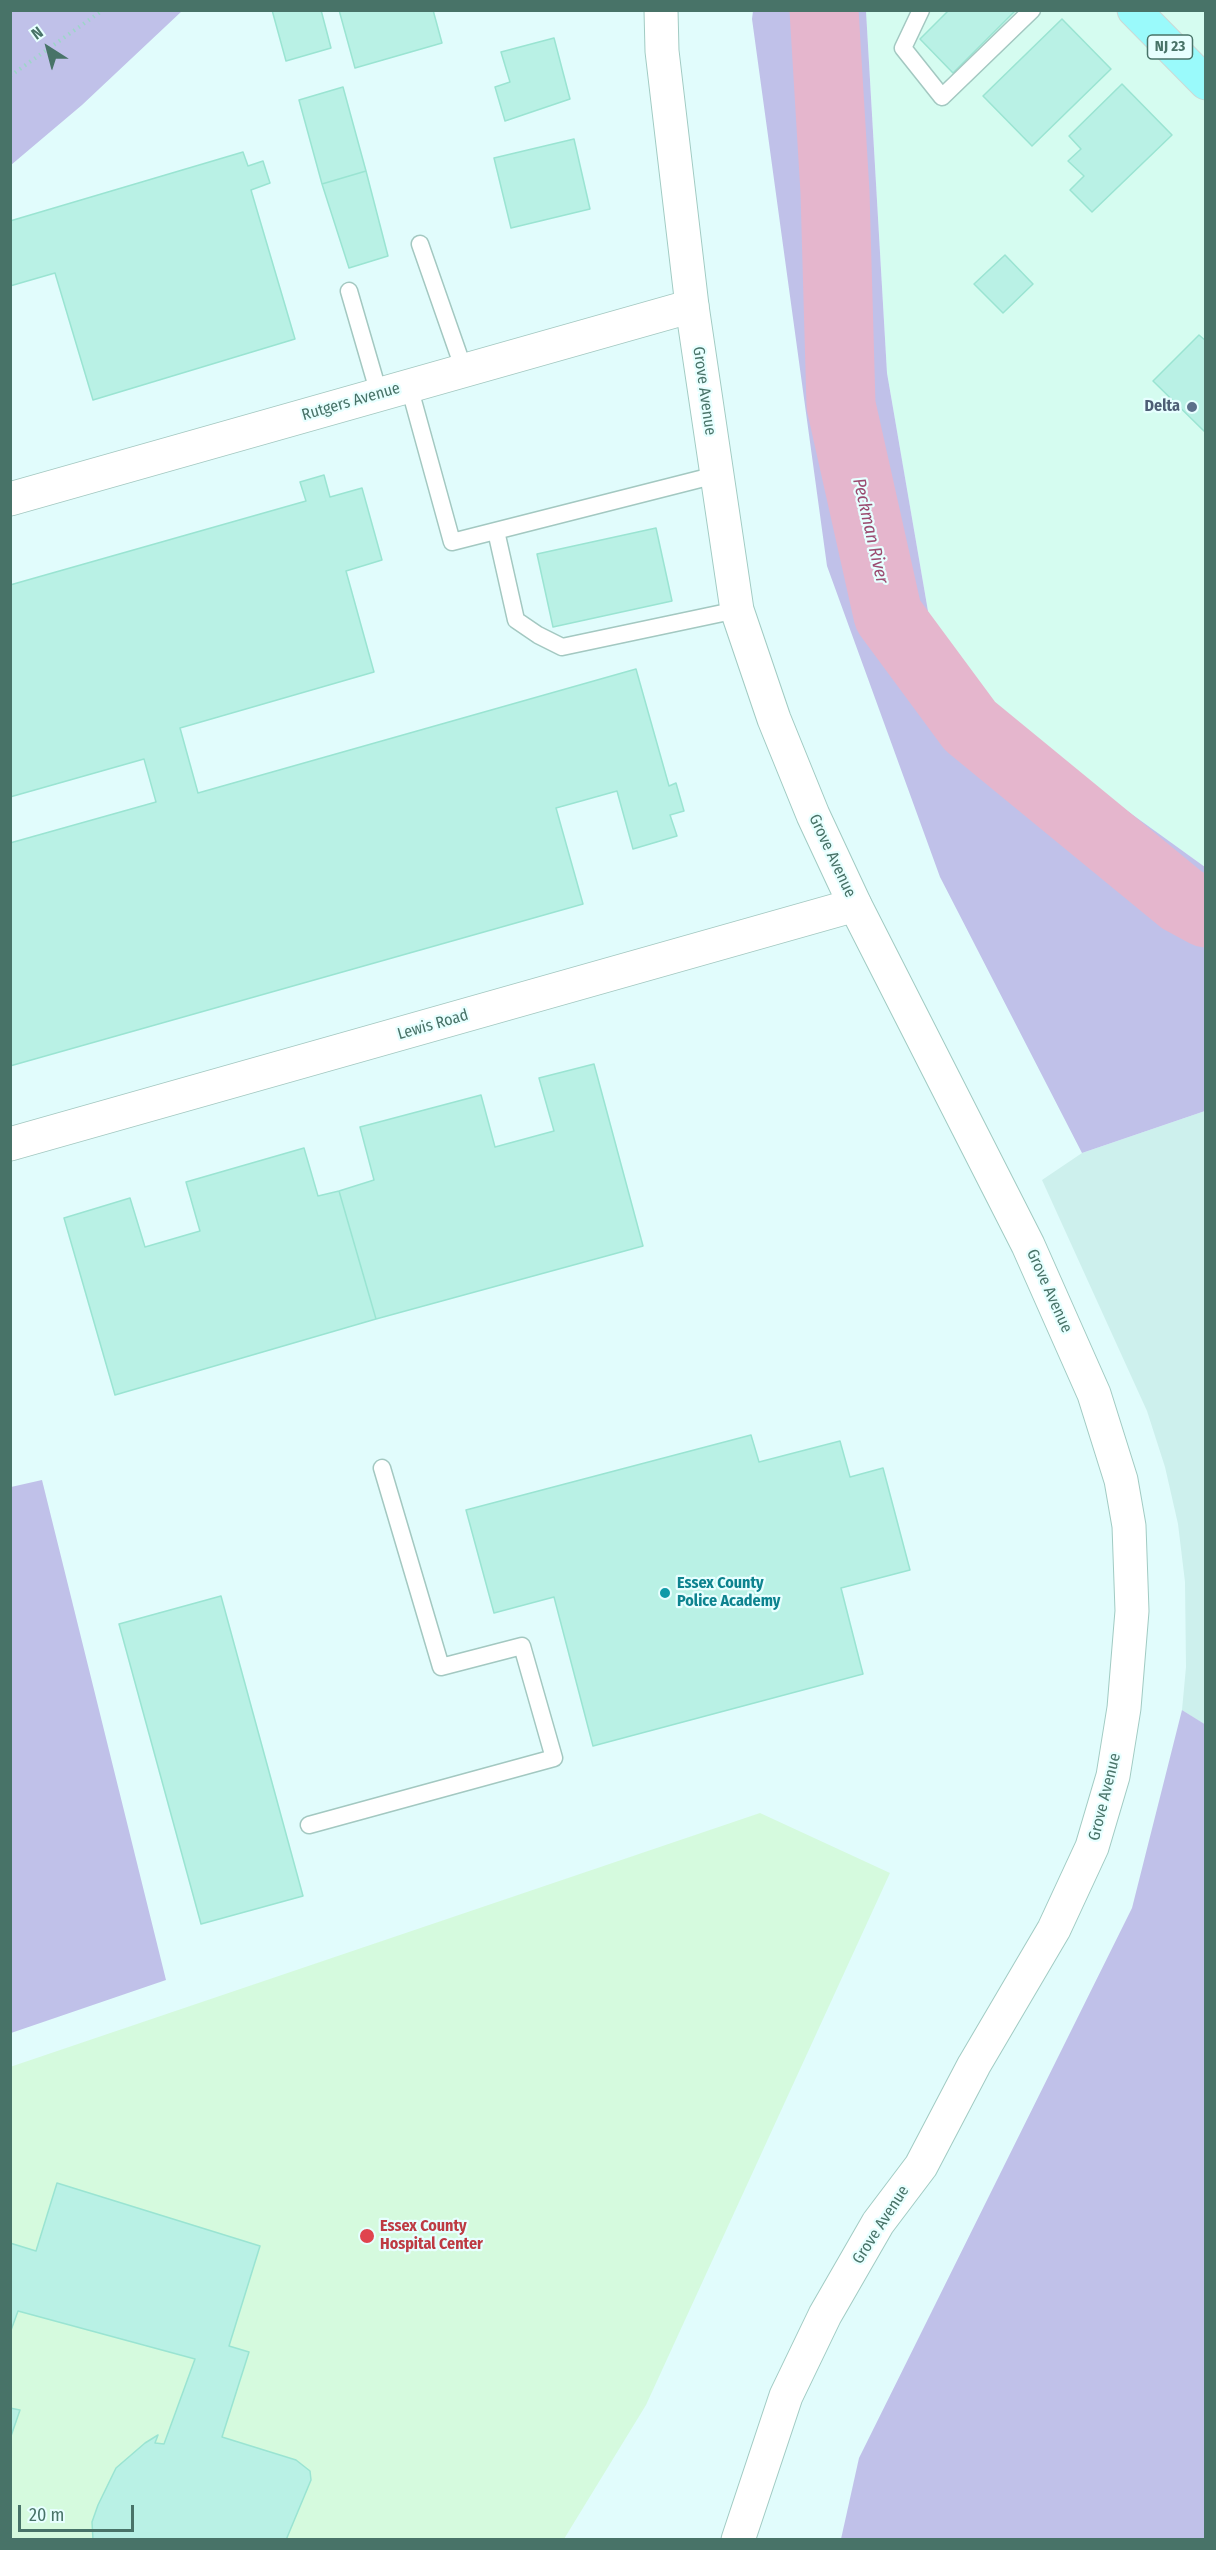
<!DOCTYPE html>
<style>
body{margin:0}
#map{position:relative;width:1216px;height:2550px;overflow:hidden;background:#e1fcfc;font-family:"Fira Sans Condensed",sans-serif}
canvas{display:block}
.frame{position:absolute;inset:0;border:12px solid #487368;pointer-events:none}
.north{position:absolute;left:18px;top:18px;width:60px;height:60px;-webkit-text-stroke:4px #e7ffff;paint-order:stroke;rotate:324deg;font-size:16px;font-weight:700;line-height:24px;text-align:center;color:#487368}
.north::after{content:'';display:block;margin:auto;width:21px;height:27px;background:#487368;clip-path:polygon(50% 0,100% 100%,50% 72%,0 100%)}
.scale{position:absolute;left:18px;top:2505px;width:116px;height:27px;box-sizing:border-box;border:3px solid #487368;border-top:0;padding-left:8px;font-size:18px;line-height:21px;white-space:nowrap;color:#487368;-webkit-text-stroke:4px #e7ffff;paint-order:stroke}
</style>
<div id="map">
<canvas width="1216" height="2550"></canvas>
<div class="frame"></div>
<div class="north">N</div>
<div class="scale">20 m</div>
</div>
<script>
const context = document.querySelector('canvas').getContext('2d');
context.lineJoin = 'round';
function fillPath(path, color) { context.fillStyle = color; context.fill(path, 'evenodd'); }
function trace(path, color, width, dash) { context.strokeStyle = color; context.lineWidth = width; context.lineCap = dash ? 'butt' : 'round'; context.setLineDash(dash || []); context.stroke(path); }
function write(font, color, halo, rows, align = 'center') {
  context.font = font + ' "Fira Sans Condensed",sans-serif'; context.lineWidth = 4.5; context.setLineDash([]); context.textBaseline = 'middle'; context.strokeStyle = halo; context.fillStyle = color; for (const [text, x, y, turn = 0] of rows) {
    context.save(); context.translate(x, y); context.rotate((+turn || 0) * Math.PI / 180); context.textAlign = isNaN(turn) ? turn : align; if (halo) context.strokeText(text, 0, 0); context.fillText(text, 0, 0); context.restore();
  }
}
fillPath(new Path2D(`
 M 1205,1111 L 1205,1725 L 1182,1710 L 1186,1667 L 1185,1582 L 1178,1524 L 1165,1467 L 1147,1411 L 1042,1180 L 1082,1153 Z`), '#cdf0ed');
fillPath(new Path2D(`
 M 866,11 L 1205,11 L 1205,867 L 939,675 L 887,373 Z`), '#d5fcf0');
fillPath(new Path2D(`
 M 760,1813 L 890,1873 L 646,2405 L 564,2539 L 11,2539 L 10,2067 Z`), '#d5fade');
fillPath(new Path2D(`
 M 11,10 L 182,10 L 182,11 L 82,105 L 11,165 Z
 M 753,11 L 866,11 L 887,373 L 939,675 L 1205,867 L 1205,1111 L 1082,1153 L 940,877 L 827,566 L 752,19 Z
 M 42,1480 L 166,1980 L 11,2033 L 11,1487 Z
 M 1182,1710 L 1206,1725 L 1205,2539 L 841,2539 L 859,2458 L 1132,1908 Z`), '#c0c1e9');
trace(new Path2D(`
 M 824,10 L 835,192 L 841,405 L 888,615 L 970,726 L 1182,900 L 1206,913`), '#e5b6cd', 69);
const building = new Path2D(`
 M 272,10 L 321,10 L 331,48 L 286,61 Z
 M 339,10 L 433,10 L 442,43 L 355,68 Z
 M 949,10 L 1016,10 L 953,73 L 920,39 Z
 M 1062,19 L 1111,69 L 1032,146 L 983,96 Z
 M 554,38 L 570,99 L 505,121 L 495,87 L 510,82 L 501,52 Z
 M 1122,84 L 1172,135 L 1092,212 L 1070,190 L 1084,176 L 1068,161 L 1081,149 L 1069,136 Z
 M 343,87 L 366,171 L 322,184 L 299,100 Z
 M 574,139 L 590,209 L 511,228 L 494,158 Z
 M 243,152 L 248,166 L 263,161 L 270,183 L 251,190 L 295,339 L 93,400 L 55,273 L 10,286 L 10,221 Z
 M 366,171 L 388,256 L 349,268 L 322,184 Z
 M 1005,255 L 1033,284 L 1003,313 L 974,284 Z
 M 1199,335 L 1206,341 L 1206,433 L 1153,381 Z
 M 324,475 L 330,497 L 362,488 L 382,560 L 346,571 L 374,672 L 180,728 L 198,793 L 636,669 L 669,786 L 676,783 L 684,811 L 670,815 L 677,836 L 633,849 L 617,791 L 556,808 L 583,904 L 10,1066 L 10,843 L 156,802 L 144,759 L 10,797 L 10,585 L 306,501 L 300,482 Z
 M 656,528 L 672,601 L 553,627 L 537,554 Z
 M 594,1064 L 643,1246 L 376,1319 L 339,1191 L 374,1180 L 360,1127 L 481,1095 L 495,1147 L 554,1131 L 539,1078 Z
 M 304,1148 L 318,1196 L 339,1191 L 376,1319 L 115,1395 L 64,1218 L 130,1198 L 145,1247 L 200,1231 L 186,1182 Z
 M 751,1435 L 759,1462 L 840,1441 L 850,1477 L 883,1468 L 910,1570 L 841,1588 L 863,1674 L 593,1746 L 554,1597 L 494,1613 L 466,1510 Z
 M 221,1596 L 303,1896 L 201,1924 L 119,1624 Z
 M 57,2183 L 260,2246 L 229,2346 L 249,2352 L 222,2437 L 296,2460 L 310,2471 L 311,2480 L 286,2540 L 93,2540 L 92,2522 L 98,2505 L 116,2468 L 145,2443 L 158,2435 L 155,2443 L 164,2444 L 195,2359 L 18,2311 L 10,2333 L 10,2243 L 36,2251 Z
 M 10,2408 L 20,2410 L 10,2439 Z`);
fillPath(building, '#b9f1e5');
trace(building, '#9ae4d2', 1.5);
const lane = new Path2D(`
 M 921,10 L 903,48 L 942,97 L 1032,10
 M 420,244 L 464,370
 M 349,291 L 379,394
 M 409,386 L 452,542 L 716,475
 M 496,531 L 516,620 L 538,635 L 562,647 L 737,610
 M 309,1825 L 554,1758 L 522,1646 L 441,1667 L 382,1468`);
const street = new Path2D(`
 M 10,499 L 692,306
 M 10,1144 L 855,905`);
const secondary = new Path2D(`
 M 661,10 L 662,51 L 692,306 L 737,610 L 774,719 L 813,815 L 855,905 L 1028,1245 L 1094,1394 L 1121,1480 L 1129,1526 L 1132,1611 L 1124,1708 L 1113,1776 L 1092,1847 L 1054,1929 L 974,2065 L 921,2166 L 878,2223 L 825,2315 L 786,2396 L 738,2540`);
const primary = new Path2D(`
 M 1134,10 L 1206,83`);
trace(lane, '#a3c8c1', 19);
trace(street, '#a3c8c1', 35);
trace(secondary, '#a1cbc3', 35);
trace(primary, '#ccd8d5', 35);
trace(new Path2D(`
 M 10,76 L 103,10`), '#9dd6c8', 4, [1.5, 4.5]);
trace(lane, '#fff', 16);
trace(street, '#fff', 33);
trace(secondary, '#fff', 33);
trace(primary, '#9afafb', 33);
for (const [x, y, r, color] of [
 [1192,407,6,"#5c6f8a"],
 [665,1593,6,"#0f9aa8"],
 [367,2236,8,"#e0444e"]
]) { const dot = new Path2D(); dot.arc(x, y, r, 0, 2 * Math.PI); context.fillStyle = color; context.fill(dot); trace(dot, '#e7ffff', 2); }
for (const [x, y, w] of [
 [1170,47,45]
]) { const box = new Path2D(); box.roundRect(x - w / 2, y - 12, w, 24, 4.5); context.fillStyle = '#e7ffff'; context.fill(box); trace(box, '#487368', 1.5); }
write('bold 15px', '#487368', null, [
 ["NJ 23",1170,47]
]);
write('16px', '#487368', '#e7ffff', [
 ["Grove Avenue",704,391,82],
 ["Rutgers Avenue",351,402,-16],
 ["Grove Avenue",832,856,65],
 ["Lewis Road",433,1025,-16],
 ["Grove Avenue",1049,1291,66],
 ["Grove Avenue",1105,1797,-76],
 ["Grove Avenue",881,2225,-57]
]);
write('bold 16px', '#4e5e75', '#e7ffff', [
 ["Delta",1180,407]
], 'right');
write('bold 16px', '#0d838f', '#e7ffff', [
 ["Essex County",677,1584],
 ["Police Academy",677,1602]
], 'left');
write('bold 16px', '#be3a42', '#e7ffff', [
 ["Essex County",380,2227],
 ["Hospital Center",380,2245]
], 'left');
write('italic 18px', '#9b4b70', '#e7ffff', [
 ["Peckman River",870,531,77]
]);
</script>
